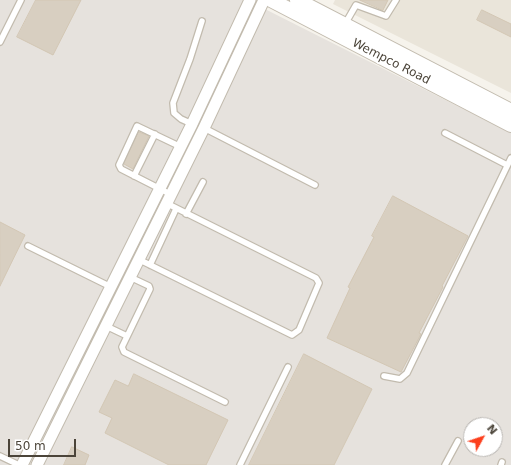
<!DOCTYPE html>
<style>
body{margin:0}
#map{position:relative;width:511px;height:465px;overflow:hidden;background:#f6f3ec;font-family:"DejaVu Sans",sans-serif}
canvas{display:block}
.north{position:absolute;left:463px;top:417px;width:40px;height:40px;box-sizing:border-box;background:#fff;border:1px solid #b7b4b0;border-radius:50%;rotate:50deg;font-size:11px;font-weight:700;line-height:16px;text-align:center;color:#4b4439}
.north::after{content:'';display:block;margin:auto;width:14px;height:18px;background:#fc3f1d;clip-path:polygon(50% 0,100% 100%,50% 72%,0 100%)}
.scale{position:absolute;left:8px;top:439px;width:68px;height:18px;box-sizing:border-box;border:2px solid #4b4439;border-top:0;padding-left:5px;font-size:12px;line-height:14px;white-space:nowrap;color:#4b4439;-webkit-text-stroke:3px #fff;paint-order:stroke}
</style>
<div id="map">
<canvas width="511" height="465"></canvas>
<div class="north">N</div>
<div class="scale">50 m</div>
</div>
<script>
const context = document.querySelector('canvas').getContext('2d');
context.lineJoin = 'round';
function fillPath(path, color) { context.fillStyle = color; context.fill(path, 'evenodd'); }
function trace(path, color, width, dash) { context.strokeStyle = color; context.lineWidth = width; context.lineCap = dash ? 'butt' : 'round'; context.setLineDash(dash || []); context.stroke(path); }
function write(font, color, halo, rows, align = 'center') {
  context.font = font + ' "DejaVu Sans",sans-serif'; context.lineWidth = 4; context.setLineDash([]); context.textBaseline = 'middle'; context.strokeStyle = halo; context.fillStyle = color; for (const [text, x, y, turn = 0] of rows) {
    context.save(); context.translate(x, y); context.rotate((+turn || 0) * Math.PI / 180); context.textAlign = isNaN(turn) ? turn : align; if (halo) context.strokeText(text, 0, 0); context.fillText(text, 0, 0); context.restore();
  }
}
fillPath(new Path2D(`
 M 335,0 L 511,0 L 511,93 L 333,4 Z`), '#eae5da');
fillPath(new Path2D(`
 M 0,0 L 247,0 L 511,133 L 511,465 L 0,465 ZM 471,425 L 495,425 L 495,449 L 471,449 Z`), '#e6e2dd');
const building = new Path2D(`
 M 36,0 L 81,0 L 53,55 L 17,37 Z
 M 360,0 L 388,0 L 383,10 Z
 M 482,10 L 511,24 L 511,37 L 477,20 Z
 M 139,132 L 149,136 L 133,169 L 124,164 Z
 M 393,196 L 468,236 L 442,286 L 443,287 L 419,333 L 421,334 L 401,372 L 327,338 L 350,288 L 348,287 L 374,237 L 372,236 Z
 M 0,222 L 25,235 L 0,286 Z
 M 304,354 L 372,389 L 334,465 L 249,465 Z
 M 134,374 L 228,420 L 206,465 L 169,465 L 105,433 L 112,418 L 99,412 L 115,380 L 128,386 Z
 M 72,447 L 89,455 L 85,465 L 64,465 Z`);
fillPath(building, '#d8cfc1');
trace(building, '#d3c7b4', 1);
const service = new Path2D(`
 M 345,24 L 356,5 L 386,16 L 396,0
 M 0,42 L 21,0
 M 192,124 L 181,119 L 174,113 L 173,103 L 190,59 L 202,21
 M 204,128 L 315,185
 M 445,133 L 507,165
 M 134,176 L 155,134
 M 170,194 L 121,169 L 119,165 L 137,126 L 181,147
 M 186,214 L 203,182
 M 28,246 L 111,287
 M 138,259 L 292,335 L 299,330 L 319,283 L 316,278 L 166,203
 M 150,265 L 176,209
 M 130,277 L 149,286 L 150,289 L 122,347 L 124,352 L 225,402
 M 106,326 L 127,336
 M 384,376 L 400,379 L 407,373 L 511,158
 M 0,456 L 19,465
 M 240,465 L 288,367
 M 445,465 L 458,441
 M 501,465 L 502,462`);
const minor = new Path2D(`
 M 22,465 L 192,124 L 250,0
 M 37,465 L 204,128 L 264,0`);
const tertiary = new Path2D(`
 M 271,0 L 511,125
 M 297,0 L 511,111`);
trace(service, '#c2bbae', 8);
trace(minor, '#c2bbae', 13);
trace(tertiary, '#c2bbae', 16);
trace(service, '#fff', 5.5);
trace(minor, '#fff', 11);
trace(tertiary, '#fff', 14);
write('12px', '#4b4439', '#fff', [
 ["Wempco Road",391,62,27]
]);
</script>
